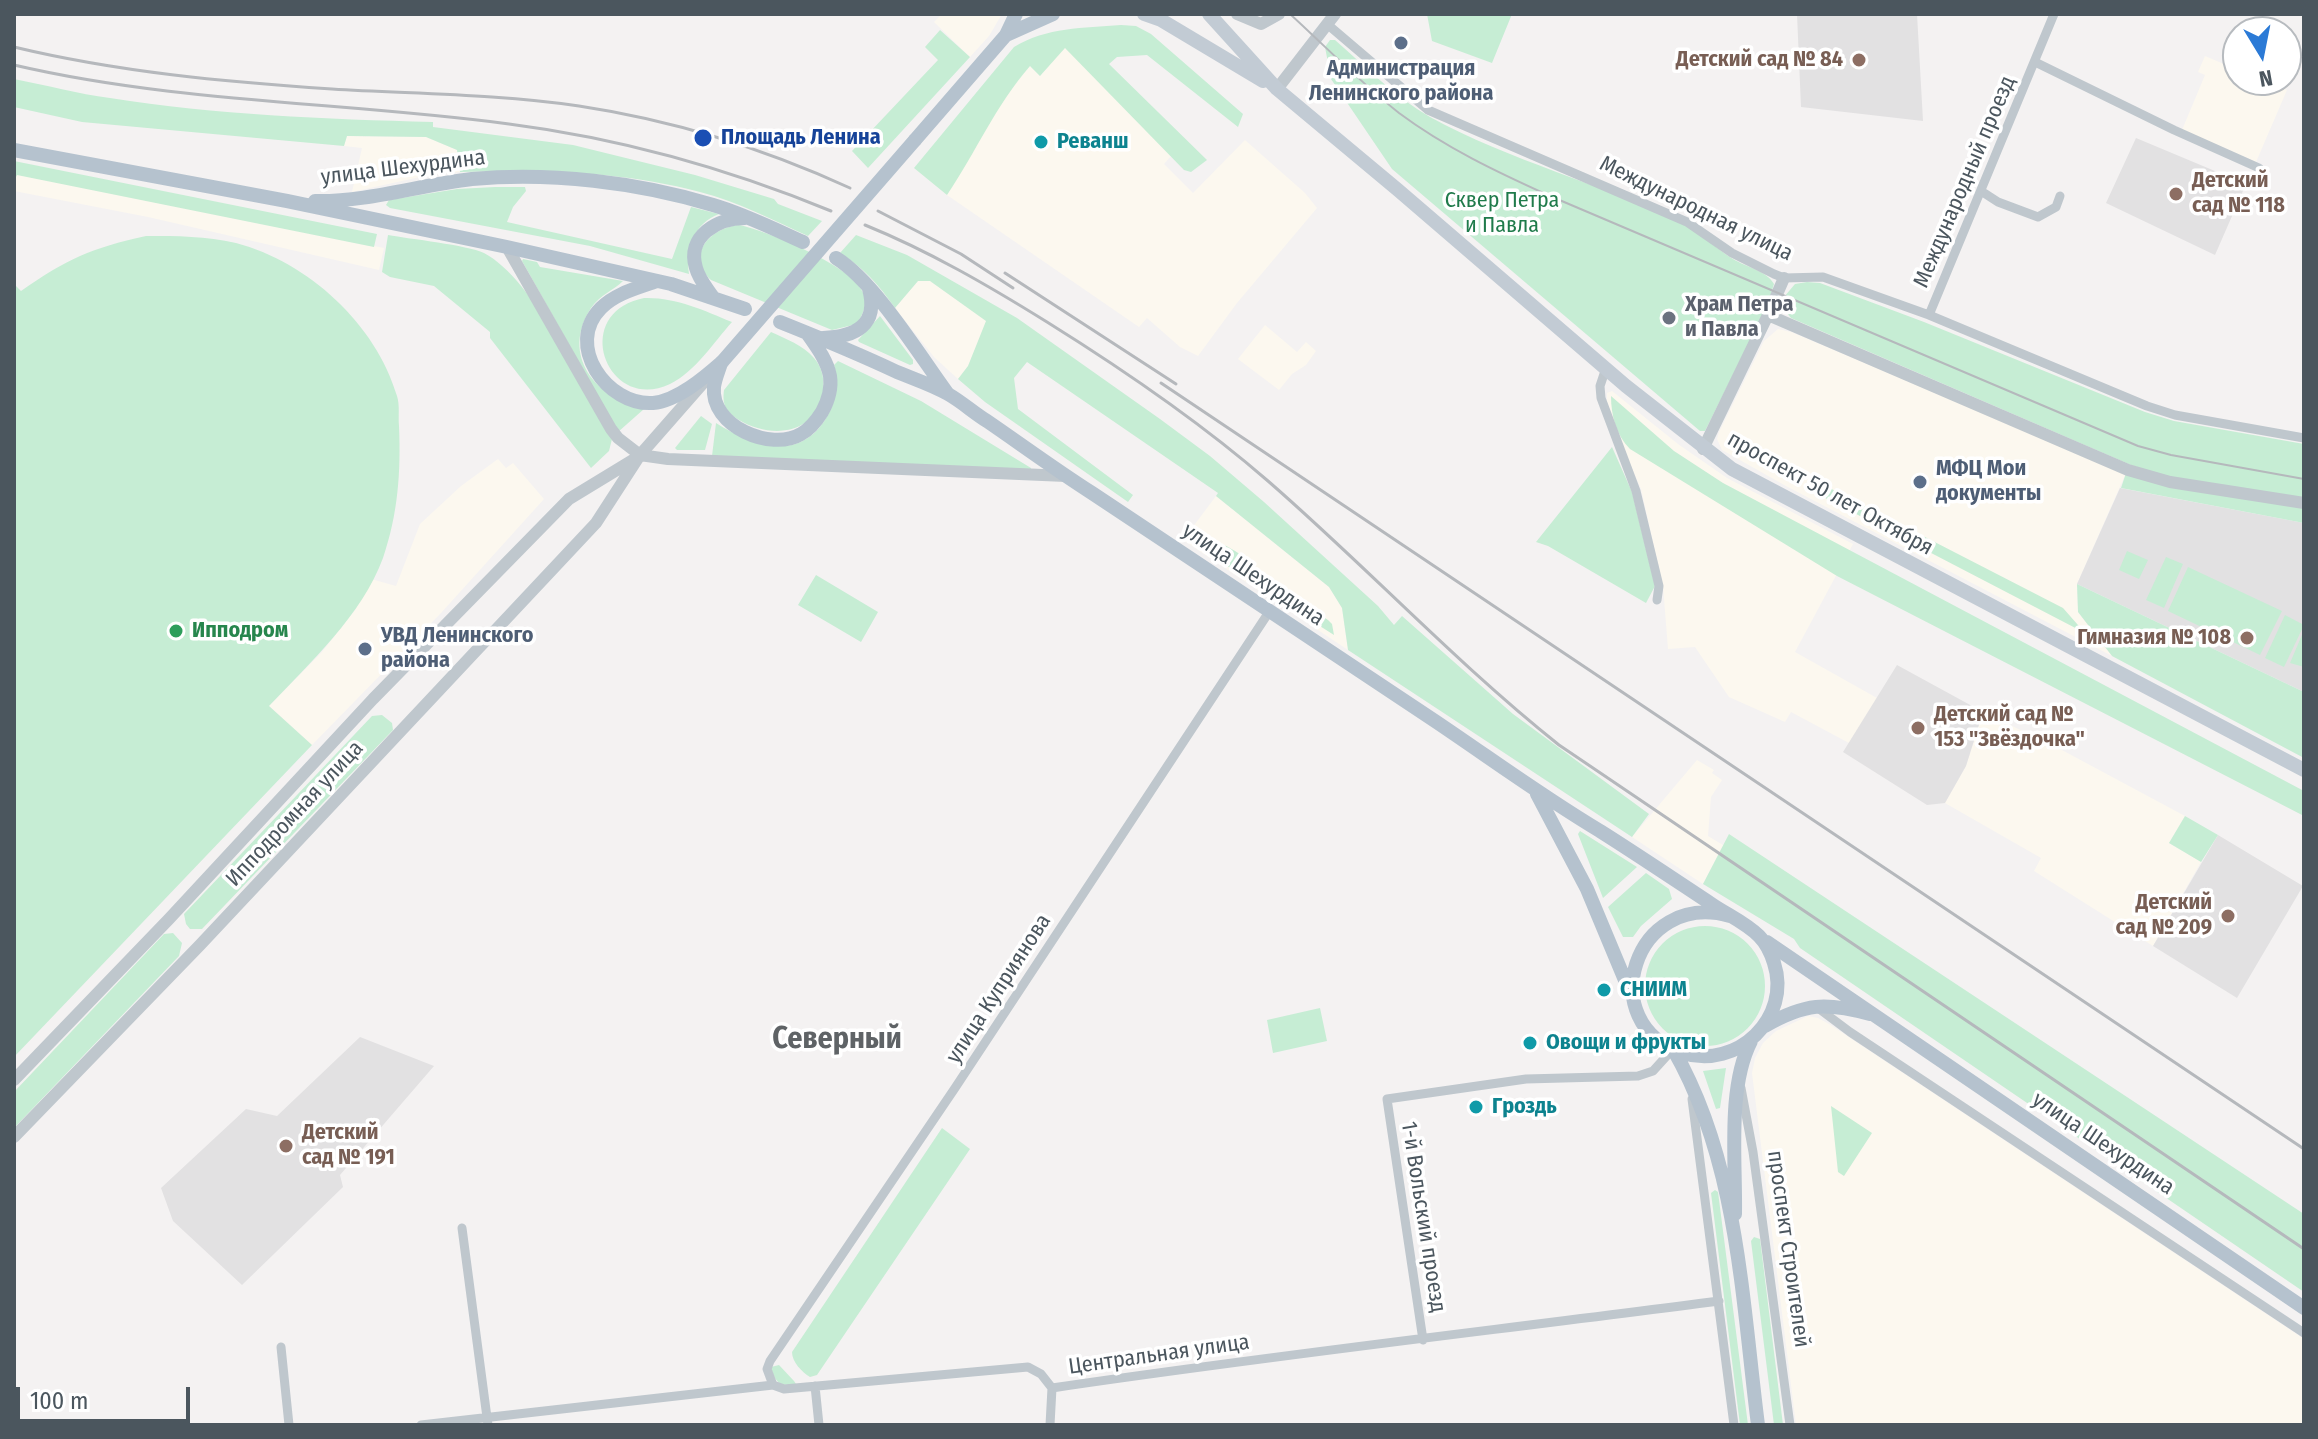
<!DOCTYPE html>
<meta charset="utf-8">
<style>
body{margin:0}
#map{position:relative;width:2318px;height:1439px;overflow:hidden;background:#f4f2f2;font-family:"Fira Sans Condensed",sans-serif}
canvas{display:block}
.frame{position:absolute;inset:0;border:16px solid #4b565e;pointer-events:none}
.north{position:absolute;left:2222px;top:16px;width:80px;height:80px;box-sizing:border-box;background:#fff;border:2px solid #b7bbbf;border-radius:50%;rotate:170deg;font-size:22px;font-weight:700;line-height:32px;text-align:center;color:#4b565e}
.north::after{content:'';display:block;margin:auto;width:28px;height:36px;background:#2b7ad6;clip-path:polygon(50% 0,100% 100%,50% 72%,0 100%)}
.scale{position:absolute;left:16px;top:1387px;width:174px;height:36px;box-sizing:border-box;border:4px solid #4b565e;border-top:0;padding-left:10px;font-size:24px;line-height:28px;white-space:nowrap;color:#4b565e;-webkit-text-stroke:6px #fff;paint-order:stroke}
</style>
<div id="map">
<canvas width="2318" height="1439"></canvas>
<div class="frame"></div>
<div class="north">N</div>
<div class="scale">100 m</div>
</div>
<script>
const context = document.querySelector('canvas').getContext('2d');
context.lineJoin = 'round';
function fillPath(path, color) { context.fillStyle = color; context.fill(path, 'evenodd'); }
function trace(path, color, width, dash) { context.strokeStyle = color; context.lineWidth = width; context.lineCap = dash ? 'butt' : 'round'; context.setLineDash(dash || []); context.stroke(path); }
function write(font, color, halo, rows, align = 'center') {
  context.font = font + ' "Fira Sans Condensed",sans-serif'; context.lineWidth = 7; context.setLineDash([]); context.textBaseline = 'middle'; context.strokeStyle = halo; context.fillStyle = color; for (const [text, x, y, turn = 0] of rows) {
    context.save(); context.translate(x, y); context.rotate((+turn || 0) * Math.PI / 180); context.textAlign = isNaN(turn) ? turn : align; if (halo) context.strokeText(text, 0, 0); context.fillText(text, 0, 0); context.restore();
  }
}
fillPath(new Path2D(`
 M 942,14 L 1002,14 L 989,36 L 970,57 L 934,22 Z
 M 1065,47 L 1171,156 L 1164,164 L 1193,193 L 1245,140 L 1305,193 L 1317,208 L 1237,303 L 1198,356 L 1180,347 L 1147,318 L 1139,327 L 947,195 L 996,111 L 1018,80 L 1030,66 L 1040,76 Z
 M 2205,56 L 2238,70 L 2238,80 L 2262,80 L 2287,90 L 2256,162 L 2182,130 L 2205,75 L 2198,72 Z
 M 347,136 L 426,137 L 457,150 L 460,172 L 429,175 L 352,192 L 362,148 L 344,146 Z
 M 16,174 L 384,248 L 379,270 L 148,217 L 14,191 Z
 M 918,281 L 930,281 L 987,321 L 968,366 L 958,379 L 934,357 L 895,308 Z
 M 1265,325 L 1297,352 L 1306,342 L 1316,351 L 1306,365 L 1292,374 L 1279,390 L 1238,359 Z
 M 1778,329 L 1791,332 L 2126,473 L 2077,584 L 2078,612 L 2112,656 L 1786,486 L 1722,450 L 1717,439 L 1719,432 L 1764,341 Z
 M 1612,391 L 1678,444 L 1727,478 L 1853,544 L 1795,652 L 1877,698 L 1849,743 L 1791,712 L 1785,722 L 1729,697 L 1695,647 L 1668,649 L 1663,586 L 1641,489 L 1620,441 L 1607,401 L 1607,393 Z
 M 498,459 L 506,468 L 513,463 L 544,499 L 441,613 L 312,745 L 269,706 L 322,652 L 355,610 L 371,579 L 396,586 L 420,524 L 461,486 Z
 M 1216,496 L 1329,587 L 1342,608 L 1348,650 L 1183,540 Z
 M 1983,712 L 2060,749 L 2185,816 L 2169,843 L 2201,862 L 2153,946 L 2034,871 L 2041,858 L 1945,803 L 1966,766 Z
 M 1697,760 L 1714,770 L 1712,773 L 1722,780 L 1711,797 L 1708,836 L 1723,845 L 1703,884 L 1632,837 Z
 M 1808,1016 L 1818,1018 L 1829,1024 L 2304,1339 L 2304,1425 L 1796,1425 L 1752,1073 L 1755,1058 L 1763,1043 L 1776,1031 Z`), '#fcf8ef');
fillPath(new Path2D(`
 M 1797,14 L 1917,14 L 1923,121 L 1801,107 Z
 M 2136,138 L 2246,184 L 2215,255 L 2106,203 Z
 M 2120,488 L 2304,523 L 2304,692 L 2077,584 Z
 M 1897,665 L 1983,712 L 1966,766 L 1945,803 L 1927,805 L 1843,752 Z
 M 2218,835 L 2303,886 L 2237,998 L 2153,946 Z
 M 360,1037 L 434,1066 L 340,1175 L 343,1187 L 242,1285 L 173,1221 L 161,1188 L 246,1109 L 277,1116 Z`), '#e2e1e2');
fillPath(new Path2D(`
 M 1427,14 L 1512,14 L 1492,63 L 1432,41 Z
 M 1121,25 L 1136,26 L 1151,34 L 1243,114 L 1238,127 L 1147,55 L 1117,57 L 1109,64 L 1207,160 L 1191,172 L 1184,170 L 1065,48 L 1040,76 L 1030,66 C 996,105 976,152 947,195 L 914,168 L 1014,47 C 1047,27 1083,28 1121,25 Z
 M 940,30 L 970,57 L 868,168 L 852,151 L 938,60 L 925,47 Z
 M 1330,40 L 1335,40 C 1365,66 1395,97 1430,117 C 1510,161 1601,183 1683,224 C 1702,233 1716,249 1733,259 C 1746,267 1767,271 1774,284 L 1766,309 L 1705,431 L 1700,431 L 1392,169 L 1331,79 L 1325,47 Z
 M 14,79 C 46,85 78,94 110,98 C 216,115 325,119 433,122 L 433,127 L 573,145 L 695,175 L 774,199 L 778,204 L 822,221 L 808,236 C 773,220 738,202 700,192 C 621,171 541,170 460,172 L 457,150 L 426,137 L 347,136 L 344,146 L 82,122 L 14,107 Z
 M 14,161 L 377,234 L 374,247 L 17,175 L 14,181 Z
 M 495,187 L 525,187 L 526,191 L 513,207 L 507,222 L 672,259 L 691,207 L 719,214 C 694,223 686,249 689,274 L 590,246 L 390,208 L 386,205 L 389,200 L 457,189 Z
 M 739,225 C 766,230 848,265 861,289 C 869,302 864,312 857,324 L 832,330 L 711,280 C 685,255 710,228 739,225 Z
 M 388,235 C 410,239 467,245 484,253 C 534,279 584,389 612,439 L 609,451 L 591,468 L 490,338 L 490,332 L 434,286 L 390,277 L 382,272 Z
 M 856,235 L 907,255 L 1017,318 L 1160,419 L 1210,456 L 1264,502 L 1378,606 L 1394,625 L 1402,616 L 1513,714 L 1649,814 L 1632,837 L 1348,650 L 1342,608 L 1329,587 L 1216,496 L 1218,493 L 1027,362 L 1014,378 L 1018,409 L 1133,495 L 1128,502 L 985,402 L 958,379 L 968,366 L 986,321 L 930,281 L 918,281 L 895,308 C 879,285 864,268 840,253 Z
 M 146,236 C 177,236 206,236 236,243 C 308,262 376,324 397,396 C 400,405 398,417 399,426 C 401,472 398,514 383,558 C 362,615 310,663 269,706 L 312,745 L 14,1057 L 14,284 L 21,291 C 67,259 91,248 146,236 Z
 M 523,259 L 537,262 L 540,267 L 623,281 C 614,290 600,295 591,308 C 560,356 596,398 644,409 L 618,432 L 522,261 Z
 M 1807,282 L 1820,283 L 1924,322 L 2145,412 L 2174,421 L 2304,444 L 2304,499 L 2172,478 L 2131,465 L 1791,318 L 1786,312 L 1784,297 L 1795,284 Z
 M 644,298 C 675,297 703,310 732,322 C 714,342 695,372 670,384 C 607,414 569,313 644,298 Z
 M 880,316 L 913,360 L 913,364 L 910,365 L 859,342 L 858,340 Z
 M 771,332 C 786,339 803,345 814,358 C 822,367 825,380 823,393 C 815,435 771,439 739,420 C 726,412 722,405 724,390 Z
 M 838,361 L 921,401 L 1031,468 L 1032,474 L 712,456 L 716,423 C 735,435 757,445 780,446 C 819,448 845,399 834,365 Z
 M 1611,396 L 1674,451 L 1723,483 L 2304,791 L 2304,816 L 1837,576 L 1630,449 C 1616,435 1611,415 1611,396 Z
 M 701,416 L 712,424 L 705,450 L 677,450 L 675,448 Z
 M 1612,447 L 1632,492 L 1655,586 L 1646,603 L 1548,546 L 1536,542 Z
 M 2126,473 L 2304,508 L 2304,523 L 2121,488 Z
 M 1816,481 L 2063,608 L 2085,633 L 1810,490 L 1809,484 Z
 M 1208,540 C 1225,542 1268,566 1258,588 L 1198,545 Z
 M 2127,551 L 2148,560 L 2139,579 L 2119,570 Z
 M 2166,557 L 2183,564 L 2164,608 L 2146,600 Z
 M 2188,567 L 2282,611 L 2260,655 L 2168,611 Z
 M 816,575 L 878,612 L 861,642 L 798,605 Z
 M 2077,584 L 2304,692 L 2304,758 L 2112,656 L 2078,612 Z
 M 1274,592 L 1287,592 L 1328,620 L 1332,624 L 1334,635 L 1279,600 Z
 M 2285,615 L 2304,625 L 2284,667 L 2265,658 Z
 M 2304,630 L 2304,667 L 2290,663 Z
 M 382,715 L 392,723 L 393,730 L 202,929 L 190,929 L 186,924 L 184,914 L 372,716 Z
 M 2185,816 L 2218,835 L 2201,862 L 2169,843 Z
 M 1580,831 L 1637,867 L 1603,898 L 1578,834 Z
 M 1729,834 L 2304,1214 L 2304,1292 L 1800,948 L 1794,939 L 1703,884 Z
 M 1646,873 L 1669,889 L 1672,899 L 1641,926 L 1633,937 L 1623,937 L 1608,907 Z
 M1645 986a60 60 0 1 1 120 0a60 60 0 1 1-120 0Z
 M 173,933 L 182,943 L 179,956 L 14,1128 L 14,1092 L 164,934 Z
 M 1320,1008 L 1327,1041 L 1273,1053 L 1267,1020 Z
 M 1726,1068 L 1720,1108 L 1716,1109 L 1703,1071 Z
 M 1831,1106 L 1872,1133 L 1844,1176 L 1838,1172 Z
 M 942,1128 L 970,1149 L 817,1375 L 810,1377 C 802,1372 792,1362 792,1352 Z
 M 1715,1190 L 1718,1192 L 1748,1425 L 1740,1425 L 1711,1193 Z
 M 1754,1237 L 1760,1239 L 1783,1425 L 1774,1425 L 1751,1241 Z
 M 779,1365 L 794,1381 L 796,1384 C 780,1388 774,1381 771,1367 Z`), '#c6edd4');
trace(new Path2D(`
 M 1327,24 L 1428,110 L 1687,222 L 1732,253 L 1774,274 L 1784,278 L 1823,277 L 1929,315 L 2147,406 L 2175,415 L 2304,438
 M 2035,62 L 2174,130 L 2259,168
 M 1981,191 L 1998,202 L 2038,217 L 2056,207 L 2060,196
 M 1929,315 L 2054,14
 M 1606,368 L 1600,386 L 1601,398 L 1636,491 L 1659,586 L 1657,600
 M 1818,1008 L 1850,1032 L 2304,1333
 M 1741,1088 L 1753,1152 L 1790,1425
 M 1692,1099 L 1734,1425
 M 462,1228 L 488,1425
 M 1423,1340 L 1387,1099 L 1526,1079 L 1638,1076 L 1653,1071 L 1673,1049
 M 281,1347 L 289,1425
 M 773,1385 L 767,1369 L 770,1361 L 955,1088 L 1269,612
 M 815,1386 L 819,1425
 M 1052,1388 C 1274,1355 1497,1330 1719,1301
 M 421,1425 L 773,1385 L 784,1389 L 1028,1367 L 1041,1374 L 1052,1388
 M 1050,1425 L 1052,1388`), '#bfc7cd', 9);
trace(new Path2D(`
 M 1237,14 L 1261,24 L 1279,14
 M 1277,89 L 1335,14
 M 507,247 L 611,429 L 618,438 L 640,455 L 668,459 L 1066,476
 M 1768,315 L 1784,278
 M 1703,449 L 1768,315 L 2128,470 L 2170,482 L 2304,503
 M 14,1080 L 169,919 L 373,699 L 569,499 L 638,457
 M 14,1137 L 200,945 L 596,523 L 640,455 L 704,382`), '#bfc7cd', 12);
trace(new Path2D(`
 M 1144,14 L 1161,20 L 1263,81
 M 1209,14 L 1277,89 L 1398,190 L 1626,386 L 1732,469 L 2304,770`), '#c2cbd4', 14);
trace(new Path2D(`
 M 1006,35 L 1053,14
 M 915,140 L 1006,35 L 1016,14
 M 14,150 L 287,201 L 507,247 L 671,284 L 745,309
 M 315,201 C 368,202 419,185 472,179 C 551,172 637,182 713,205 C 744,214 774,229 803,242
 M 836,258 C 875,282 920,356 948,394
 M 657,281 C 638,288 616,293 601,308 C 564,345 607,406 653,403 C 677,401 705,377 722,362
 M 712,296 C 706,287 699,279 696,268 C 686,236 718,218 745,218
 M 780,322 C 820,338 859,354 897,372 C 914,379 932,385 948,394 C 962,402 974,413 987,421 C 1022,445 1056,470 1092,493 C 1206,569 1321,645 1435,721 C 1490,758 1543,797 1600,831 C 1638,855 1675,880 1713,905 C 1728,915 1746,923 1759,936 C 1766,943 1771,953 1774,963 C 1792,1018 1737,1070 1683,1053 C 1592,1024 1634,889 1730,916
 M 823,338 C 855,337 879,325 869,289
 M 721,363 C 719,370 715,379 714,387 C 710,426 771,452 801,434 C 810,429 817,420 822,412 C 828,401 832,389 830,376 C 827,360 816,346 807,333
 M 1537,794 L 1587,889 L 1630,992
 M 1767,942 L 2304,1308
 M 1765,1026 C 1805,1003 1826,1002 1870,1014
 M 1673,1049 C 1738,1161 1742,1300 1758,1425
 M 1735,1214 C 1736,1161 1727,1088 1751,1041`), '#b5c2ce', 14);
trace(new Path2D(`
 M 1290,14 C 1326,47 1361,83 1399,113 C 1446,148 1497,172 1550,196 L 2138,446 L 2171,455 L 2304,479`), '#b5b8bc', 2);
trace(new Path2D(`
 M 14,47 C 118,72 225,82 332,89 C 414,94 497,94 579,106 C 672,120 765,149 850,188
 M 14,65 C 177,103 344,102 509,124 C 618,138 729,169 831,211
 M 878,211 L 961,254 L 1013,288
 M 865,225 C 929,251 989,286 1047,322 C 1124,370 1199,421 1268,481 C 1367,567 1457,664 1559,745 L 2304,1249
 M 1005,273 L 1176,384
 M 1161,383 L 2304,1149`), '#b5b8bc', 3);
trace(new Path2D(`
 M 722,362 L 915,140`), '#b5c2ce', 14);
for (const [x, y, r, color] of [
 [1401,43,8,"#5c6f8a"],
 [1859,60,8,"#8d6e63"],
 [703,138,10,"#1a4fb4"],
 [1041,142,8,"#0f9aa8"],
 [2176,194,8,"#8d6e63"],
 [1669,318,8,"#6b7280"],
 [1920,482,8,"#5c6f8a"],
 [176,631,8,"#2e9e5b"],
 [2247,638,8,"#8d6e63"],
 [365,649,8,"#5c6f8a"],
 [1918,728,8,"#8d6e63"],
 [2228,916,8,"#8d6e63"],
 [1604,990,8,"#0f9aa8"],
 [1530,1043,8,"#0f9aa8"],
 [1476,1107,8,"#0f9aa8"],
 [286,1146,8,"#8d6e63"]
]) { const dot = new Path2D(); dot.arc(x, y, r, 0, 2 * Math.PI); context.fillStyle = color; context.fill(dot); trace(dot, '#fff', 3); }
write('bold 22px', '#785e54', '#fff', [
 ["Детский сад № 84",1843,60],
 ["Детский",2192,181,"left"],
 ["сад № 118",2192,206,"left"],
 ["Гимназия № 108",2231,638],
 ["Детский сад №",1934,715,"left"],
 ["153 \"Звёздочка\"",1934,740,"left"],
 ["Детский",2212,903],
 ["сад № 209",2212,928],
 ["Детский",302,1133,"left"],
 ["сад № 191",302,1158,"left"]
], 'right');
write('bold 22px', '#4e5e75', '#fff', [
 ["Администрация",1401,69,"center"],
 ["Ленинского района",1401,94,"center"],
 ["МФЦ Мои",1936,469],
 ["документы",1936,494],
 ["УВД Ленинского",381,636],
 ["района",381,661]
], 'left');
write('bold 22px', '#164399', '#fff', [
 ["Площадь Ленина",721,138]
], 'left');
write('bold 22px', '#0d838f', '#fff', [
 ["Реванш",1057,142],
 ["СНИИМ",1620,990],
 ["Овощи и фрукты",1546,1043],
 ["Гроздь",1492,1107]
], 'left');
write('22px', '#4b565e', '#fff', [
 ["улица Шехурдина",403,168,-7],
 ["Международный проезд",1965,182,-67],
 ["Международная улица",1696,209,26],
 ["проспект 50 лет Октября",1830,494,29],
 ["улица Шехурдина",1253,575,34],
 ["Ипподромная улица",295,814,-47],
 ["улица Куприянова",999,989,-57],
 ["улица Шехурдина",2103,1144,34],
 ["1-й Вольский проезд",1423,1217,81],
 ["проспект Строителей",1788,1249,82],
 ["Центральная улица",1159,1355,-8]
]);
write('22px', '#207b4b', '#fff', [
 ["Сквер Петра",1502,201],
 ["и Павла",1502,226]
]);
write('bold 22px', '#5b616d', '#fff', [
 ["Храм Петра",1685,305],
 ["и Павла",1685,330]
], 'left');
write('bold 22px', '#27864d', '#fff', [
 ["Ипподром",192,631]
], 'left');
write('bold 30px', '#5f6366', '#fff', [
 ["Северный",837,1040]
]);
</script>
